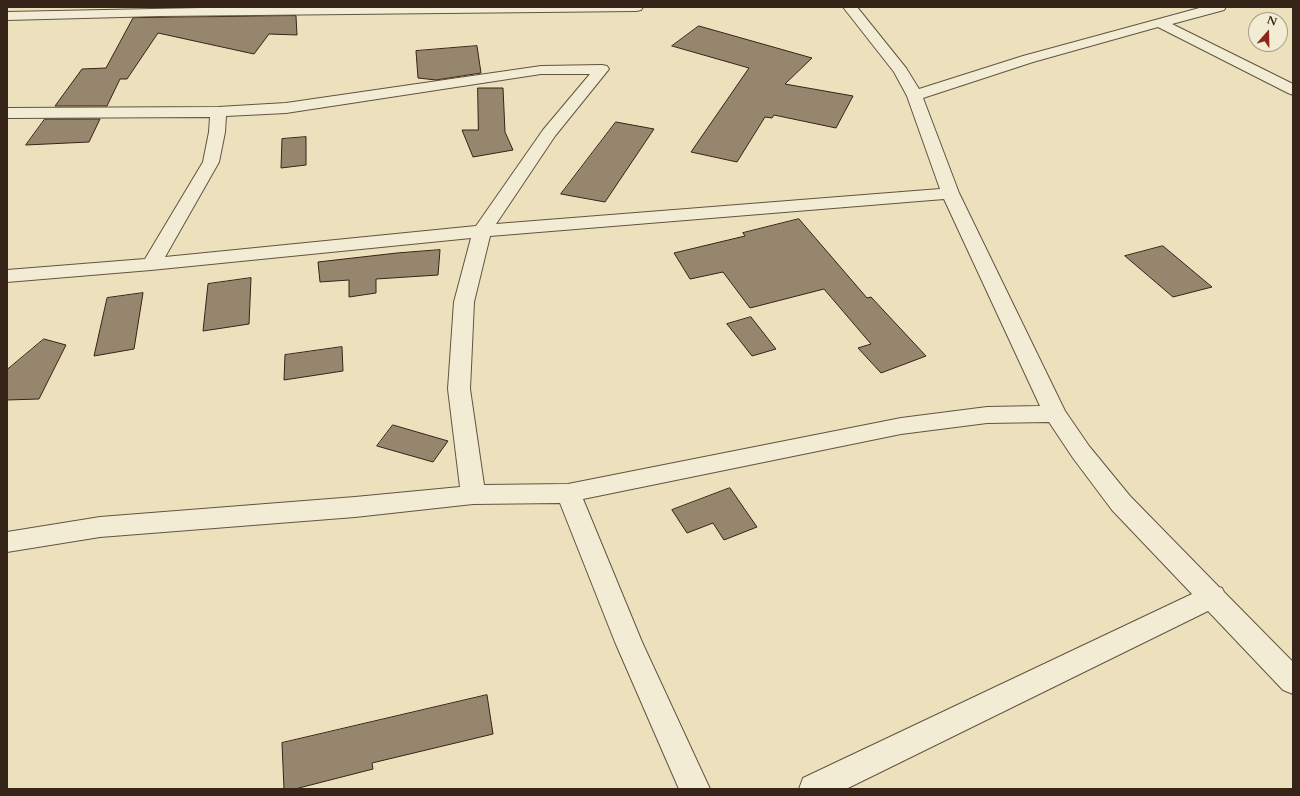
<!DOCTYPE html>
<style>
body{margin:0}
#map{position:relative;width:1300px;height:796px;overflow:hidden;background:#ede1bd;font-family:Cardo,serif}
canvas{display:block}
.frame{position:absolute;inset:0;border:8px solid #352417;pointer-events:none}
.north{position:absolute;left:1248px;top:12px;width:40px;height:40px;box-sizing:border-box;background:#f3ecd4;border:1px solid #a79c88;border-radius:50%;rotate:20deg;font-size:11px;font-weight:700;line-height:16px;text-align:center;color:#352417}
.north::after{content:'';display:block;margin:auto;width:14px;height:18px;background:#8f2418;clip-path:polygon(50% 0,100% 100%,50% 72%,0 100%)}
</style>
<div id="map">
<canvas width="1300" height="796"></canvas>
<div class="frame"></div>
<div class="north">N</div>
</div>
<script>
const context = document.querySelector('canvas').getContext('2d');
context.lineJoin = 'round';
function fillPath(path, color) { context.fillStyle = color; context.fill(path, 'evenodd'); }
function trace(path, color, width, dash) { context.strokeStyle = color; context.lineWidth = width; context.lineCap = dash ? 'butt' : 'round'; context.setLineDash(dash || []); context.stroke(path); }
const building = new Path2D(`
 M 296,16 L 297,35 L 269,34 L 254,54 L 158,33 L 127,79 L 120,79 L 107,106 L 55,106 L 82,69 L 106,68 L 133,18 Z
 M 699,26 L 812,58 L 785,84 L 853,96 L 836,128 L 774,115 L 772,118 L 765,117 L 737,162 L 691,152 L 749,68 L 672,46 Z
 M 477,46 L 481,73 L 436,80 L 418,78 L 416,51 Z
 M 478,88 L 503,88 L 505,132 L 513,150 L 473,157 L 462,130 L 478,130 Z
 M 45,119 L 100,119 L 89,142 L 26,145 Z
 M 616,122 L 654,129 L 605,202 L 561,194 Z
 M 306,137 L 306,165 L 281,168 L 282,139 Z
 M 799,219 L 867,298 L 871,297 L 926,356 L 881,373 L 858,348 L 871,344 L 824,289 L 750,308 L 723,272 L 690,279 L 674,253 L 745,236 L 743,233 Z
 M 1163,246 L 1212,287 L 1173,297 L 1125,256 Z
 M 440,250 L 438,275 L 376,279 L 376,293 L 349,297 L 349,280 L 320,282 L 318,262 L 397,253 Z
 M 251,278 L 249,324 L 203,331 L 208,284 Z
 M 143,293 L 134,349 L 94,356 L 107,298 Z
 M 751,317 L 776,349 L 752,356 L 727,324 Z
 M 44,339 L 66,345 L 39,399 L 7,400 L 7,370 Z
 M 342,347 L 343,371 L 284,380 L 285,355 Z
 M 393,425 L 448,441 L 433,462 L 377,446 Z
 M 730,488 L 757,527 L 724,540 L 713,523 L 687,533 L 672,510 Z
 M 487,695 L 493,734 L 372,763 L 373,769 L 295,789 L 284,789 L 282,743 Z`);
fillPath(building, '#95866d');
trace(building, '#352417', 1);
const minor = new Path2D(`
 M 250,7 L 643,7 L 641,10 L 636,11 L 160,16 L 7,20 L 7,12 Z
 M 843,7 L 857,7 L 906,68 L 919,89 L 1023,56 L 1203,7 L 1226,7 L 1224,10 L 1172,24 L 1293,84 L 1293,95 L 1288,93 L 1158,27 L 1033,62 L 923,98 L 959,193 L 1065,411 L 1089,446 L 1130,496 L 1219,587 L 1222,588 L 1224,592 L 1293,662 L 1293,694 L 1283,690 L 1208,611 L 846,789 L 799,789 L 803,778 L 1192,594 L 1112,510 L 1073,458 L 1049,422 L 987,423 L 901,434 L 583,499 L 642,642 L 710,789 L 679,789 L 615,642 L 560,503 L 473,504 L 355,517 L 100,537 L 7,552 L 7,532 L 100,517 L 355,497 L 460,487 L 448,389 L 454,302 L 471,238 L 151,270 L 7,282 L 7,270 L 145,259 L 203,162 L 209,132 L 210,117 L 7,118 L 7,108 L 218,107 L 286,103 L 541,66 L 602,65 L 607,66 L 609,69 L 555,136 L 496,224 L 940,189 L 907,96 L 894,72 ZM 541,74 L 590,74 L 543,130 L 476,226 L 165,257 L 219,162 L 225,132 L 226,116 L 286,113 ZM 944,199 L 1040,406 L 987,407 L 901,418 L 568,484 L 484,485 L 470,389 L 474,302 L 490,236 Z`);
trace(minor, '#635340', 2);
fillPath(minor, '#f3ecd4');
</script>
